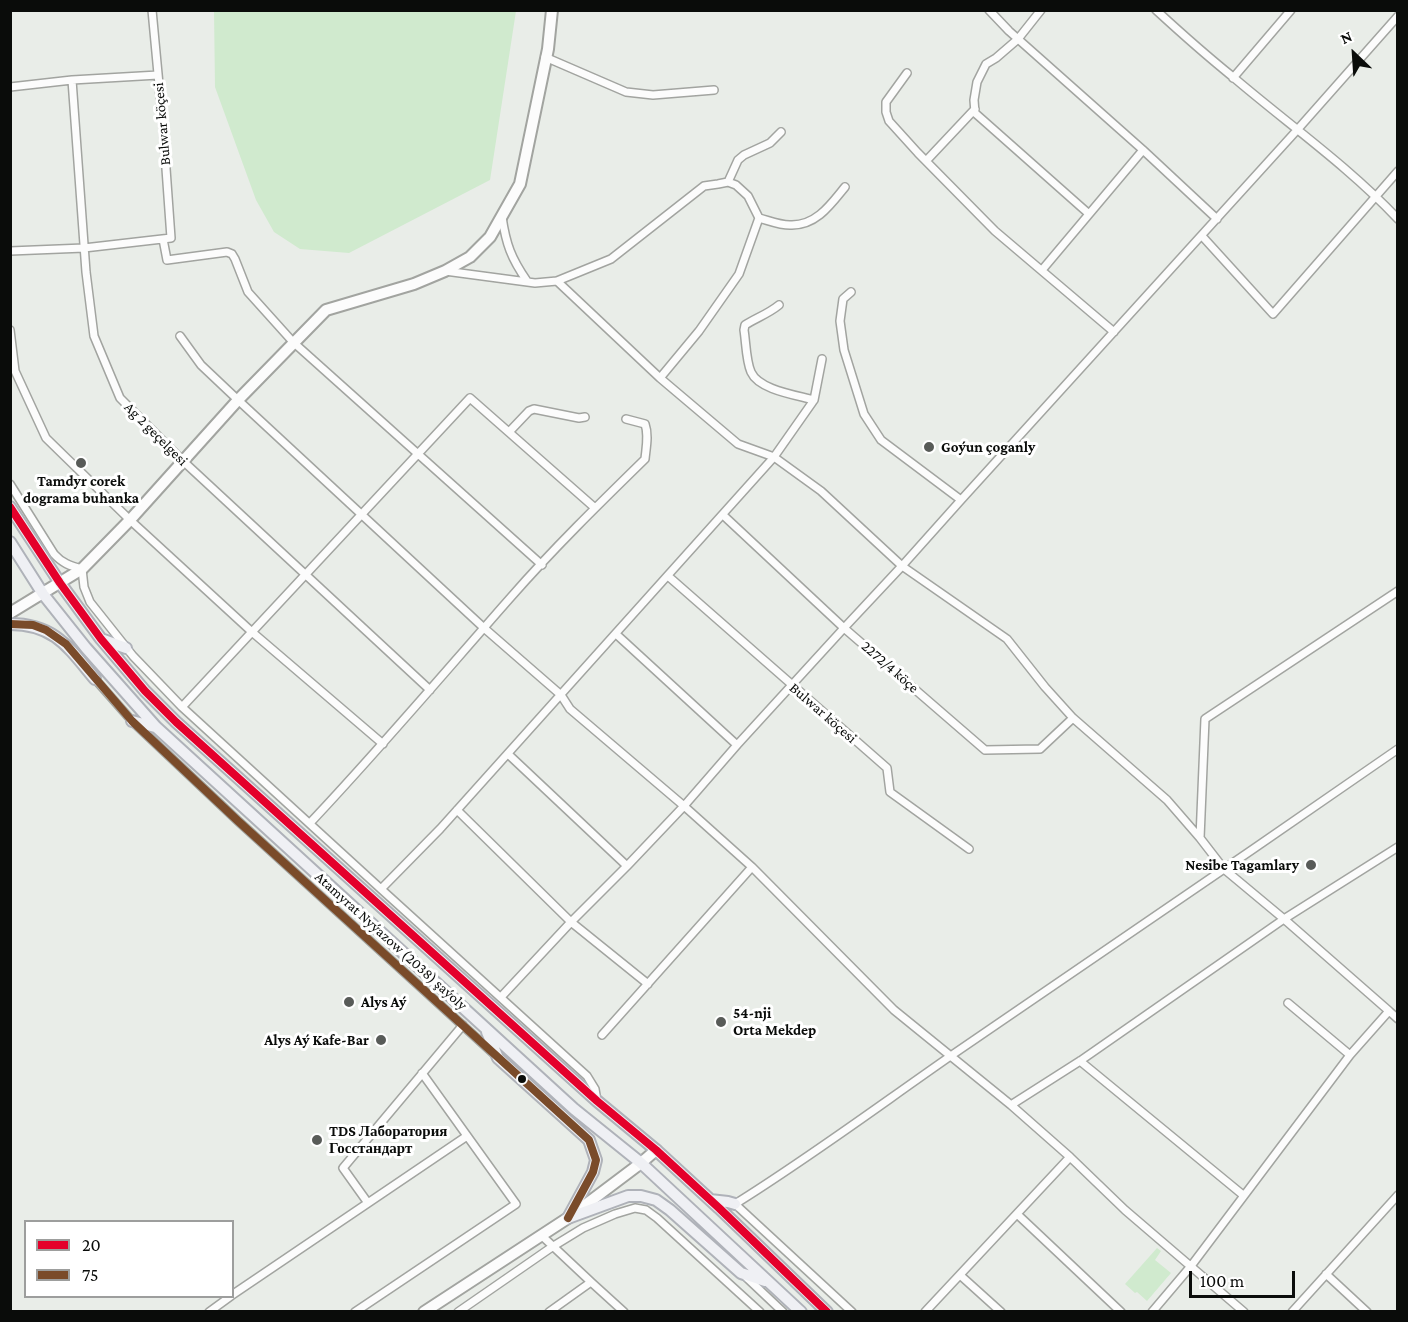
<!DOCTYPE html>
<meta charset="utf-8">
<style>
body{margin:0}
#map{position:relative;width:1408px;height:1322px;overflow:hidden;background:#e9ede8;font-family:"Crimson Pro",serif}
canvas{display:block}
.frame{position:absolute;inset:0;border:12px solid #0a0c0a;pointer-events:none}
.legend{position:absolute;left:24px;top:1220px;width:210px;height:78px;box-sizing:border-box;background:#fff;border:2px solid #9d9e9d;margin:0;padding:8px 10px;list-style:none;font-size:18px;color:#0a0c0a}
.legend li{display:flex;align-items:center;gap:12px;height:30px}
.legend b{width:30px;border:2px solid #9d9e9d}
.north{position:absolute;left:1324px;top:24px;width:60px;height:60px;-webkit-text-stroke:4px #fff;paint-order:stroke;rotate:335deg;font-size:16px;font-weight:700;line-height:24px;text-align:center;color:#0a0c0a}
.north::after{content:'';display:block;margin:auto;width:21px;height:27px;background:#0a0c0a;clip-path:polygon(50% 0,100% 100%,50% 72%,0 100%)}
.scale{position:absolute;left:1189px;top:1271px;width:106px;height:27px;box-sizing:border-box;border:3px solid #0a0c0a;border-top:0;padding-left:8px;font-size:18px;line-height:21px;white-space:nowrap;color:#0a0c0a;-webkit-text-stroke:4px #fff;paint-order:stroke}
</style>
<div id="map">
<canvas width="1408" height="1322"></canvas>
<div class="frame"></div>
<ul class="legend">
<li><b style="height:8px;background:#e4002b"></b>20</li>
<li><b style="height:8px;background:#7a4b2a"></b>75</li>
</ul>
<div class="north">N</div>
<div class="scale">100 m</div>
</div>
<script>
const context = document.querySelector('canvas').getContext('2d');
context.lineJoin = 'round';
function fillPath(path, color) { context.fillStyle = color; context.fill(path, 'evenodd'); }
function trace(path, color, width, dash) { context.strokeStyle = color; context.lineWidth = width; context.lineCap = dash ? 'butt' : 'round'; context.setLineDash(dash || []); context.stroke(path); }
function write(font, color, halo, rows, align = 'center') {
  context.font = font + ' "Crimson Pro",serif'; context.lineWidth = 6; context.setLineDash([]); context.textBaseline = 'middle'; context.strokeStyle = halo; context.fillStyle = color; for (const [text, x, y, turn = 0] of rows) {
    context.save(); context.translate(x, y); context.rotate((+turn || 0) * Math.PI / 180); context.textAlign = isNaN(turn) ? turn : align; if (halo) context.strokeText(text, 0, 0); context.fillText(text, 0, 0); context.restore();
  }
}
fillPath(new Path2D(`
 M 214,11 L 516,11 L 490,180 L 349,253 L 300,249 L 274,232 L 256,200 L 215,87 Z
 M 1157,1248 L 1161,1251 L 1155,1260 L 1171,1273 L 1147,1301 L 1137,1292 L 1135,1293 L 1125,1284 Z`), '#d0eace');
const street = new Path2D(`
 M 989,10 L 1009,31 L 1143,150 L 1217,219
 M 1041,10 L 1018,39 L 996,58 L 986,64 L 977,82 L 974,100 L 975,113 L 1089,214
 M 1156,10 C 1181,33 1207,56 1233,77 C 1288,124 1348,166 1398,219
 M 545,57 L 626,92 L 653,95 L 714,90
 M 907,73 L 886,102 L 886,112 L 889,121 L 918,153 L 995,231 L 1114,332
 M 1233,78 L 1291,10
 M 72,80 L 86,272 L 94,336 L 120,398 L 183,461 L 430,690
 M 10,87 L 72,80 L 158,75
 M 926,161 L 975,109
 M 728,182 L 738,160 L 744,155 L 770,143 L 781,132
 M 502,217 C 506,244 511,258 527,281
 M 1202,236 L 1273,314 L 1398,171
 M 163,239 L 167,260 L 227,252 L 232,254 L 235,259 L 248,292 L 293,342 L 542,565
 M 10,251 L 84,248 L 171,238 L 163,127 L 152,10
 M 1042,270 L 1143,150
 M 445,271 L 535,283 L 557,281 L 611,259 L 704,186 L 718,184 L 728,182 L 736,185 L 748,196 L 759,218 C 770,221 782,226 792,225 C 817,225 831,204 845,187
 M 557,281 L 660,378 L 738,444 L 774,457 L 821,491 L 902,566 L 1007,639 L 1045,687 L 1073,718 L 1167,800 L 1200,838
 M 851,292 L 843,299 L 840,321 L 844,350 L 864,414 L 881,440 L 961,500
 M 779,305 C 768,314 756,318 745,325 L 744,330 C 746,342 746,361 751,372 C 759,390 796,395 814,400
 M 10,330 L 15,371 L 46,438 L 130,520 L 252,632 L 383,744
 M 180,336 L 201,365 L 238,400 L 484,628 L 561,695 L 570,709 L 684,806 L 752,867 L 894,1010 L 1011,1105 L 1070,1157 L 1125,1210 L 1244,1312
 M 660,378 L 699,331 L 739,274 L 759,218
 M 509,432 L 529,411 L 534,409 L 579,418 L 585,417
 M 10,484 L 54,554 C 62,563 70,566 82,569 L 84,587 L 90,602 L 133,656 L 182,707 L 381,889 L 587,1076 L 595,1089 L 597,1101
 M 723,515 L 844,628 L 985,750 L 1040,749 L 1073,718
 M 668,576 L 887,768 L 890,792 L 969,849
 M 616,634 L 737,745
 M 95,679 L 132,721 L 238,821 L 493,1053
 M 182,707 L 470,398 L 595,508
 M 508,754 L 627,866
 M 457,810 L 571,922 L 648,984
 M 310,823 C 379,750 444,673 511,597 C 553,549 599,504 645,459 C 646,448 649,435 645,424 L 626,419
 M 381,889 L 440,829 L 774,457 L 814,400 L 822,359
 M 501,997 L 571,922 L 627,866 L 684,806 L 737,745 L 844,628 L 902,566 L 961,500 L 1298,129 L 1398,16
 M 1288,1003 L 1350,1055
 M 1389,1011 L 1284,919 L 1224,869 L 1200,838 L 1205,719 L 1398,591
 M 602,1035 L 752,867
 M 1080,1061 L 1243,1195
 M 1011,1105 L 1080,1061 L 1284,919 L 1398,847
 M 368,1203 L 343,1168 L 463,1025
 M 1017,1214 L 1121,1312
 M 541,1235 L 591,1282
 M 1326,1274 L 1367,1312
 M 960,1275 L 1001,1312
 M 746,1277 L 783,1312
 M 232,1295 L 467,1136
 M 209,1312 L 231,1296
 M 355,1312 L 516,1204 L 422,1073
 M 458,1312 L 552,1247 L 583,1228 L 615,1214 L 635,1208 L 646,1210 L 657,1218 L 760,1312
 M 549,1312 L 591,1282 L 624,1312
 M 852,1312 L 735,1204 C 809,1158 880,1105 952,1055 C 1100,953 1250,852 1398,749
 M 925,1312 L 1070,1157
 M 1152,1312 L 1191,1266 L 1350,1055 L 1389,1011 L 1398,1019
 M 1292,1312 L 1398,1195`);
const secondary = new Path2D(`
 M 10,613 L 82,569 L 130,520 L 238,400 L 326,310 L 414,284 L 445,271 L 470,257 L 490,237 L 520,184 L 548,49 L 552,10
 M 424,1312 L 568,1218 L 641,1163 L 656,1150`);
const primary = new Path2D(`
 M 10,507 L 60,583 L 101,639 L 145,691 L 176,722 L 597,1101 L 656,1150 L 719,1208 L 827,1312
 M 10,542 L 43,594 L 86,648 L 156,727 L 574,1109 L 641,1163 L 801,1312
 M 10,624 C 55,624 69,648 95,679
 M 101,639 L 126,648
 M 132,721 L 155,727
 M 487,1032 L 498,1058 L 589,1140 L 596,1160 L 593,1172 L 568,1218
 M 710,1200 L 728,1202 L 735,1204
 M 568,1218 L 628,1196 L 641,1196 L 656,1200 L 670,1210 L 741,1273 L 765,1281`);
trace(street, '#a2a4a0', 10);
trace(secondary, '#a2a4a0', 14);
trace(primary, '#afb2b9', 14);
trace(street, '#fcfcfc', 7);
trace(secondary, '#fcfcfc', 10);
trace(primary, '#eff0f4', 10);
trace(new Path2D(`
 M 10,507 L 60,583 L 101,639 L 145,691 L 176,722 L 597,1101 L 656,1150 L 719,1208 L 827,1312`), '#e4002b', 8);
trace(new Path2D(`
 M 10,624 L 33,625 L 46,630 L 66,644 L 132,721 L 238,821 L 589,1140 L 596,1160 L 593,1172 L 568,1218`), '#7a4b2a', 8);
for (const [x, y, r, color] of [
 [929,447,6,"#585b58"],
 [81,463,6,"#585b58"],
 [1311,865,6,"#585b58"],
 [349,1002,6,"#585b58"],
 [721,1022,6,"#585b58"],
 [381,1040,6,"#585b58"],
 [522,1079,5,"#0a0c0a"],
 [317,1140,6,"#585b58"]
]) { const dot = new Path2D(); dot.arc(x, y, r, 0, 2 * Math.PI); context.fillStyle = color; context.fill(dot); trace(dot, '#fff', 2); }
write('15px', '#0a0c0a', '#fff', [
 ["Bulwar köçesi",162,124,-95],
 ["Ag 2 geçelgesi",156,434,45],
 ["2272/4 köçe",890,667,41],
 ["Bulwar köçesi",823,713,41],
 ["Atamyrat Nyýazow (2038) şaýoly",391,941,42]
]);
write('bold 15px', '#0a0c0a', '#fff', [
 ["Goýun çoganly",941,447],
 ["Tamdyr corek",81,481,"center"],
 ["dograma buhanka",81,498,"center"],
 ["Nesibe Tagamlary",1299,865,"right"],
 ["Alys Aý",361,1002],
 ["54-nji",733,1013],
 ["Orta Mekdep",733,1030],
 ["Alys Aý Kafe-Bar",369,1040,"right"],
 ["TDS Лаборатория",329,1131],
 ["Госстандарт",329,1148]
], 'left');
</script>
